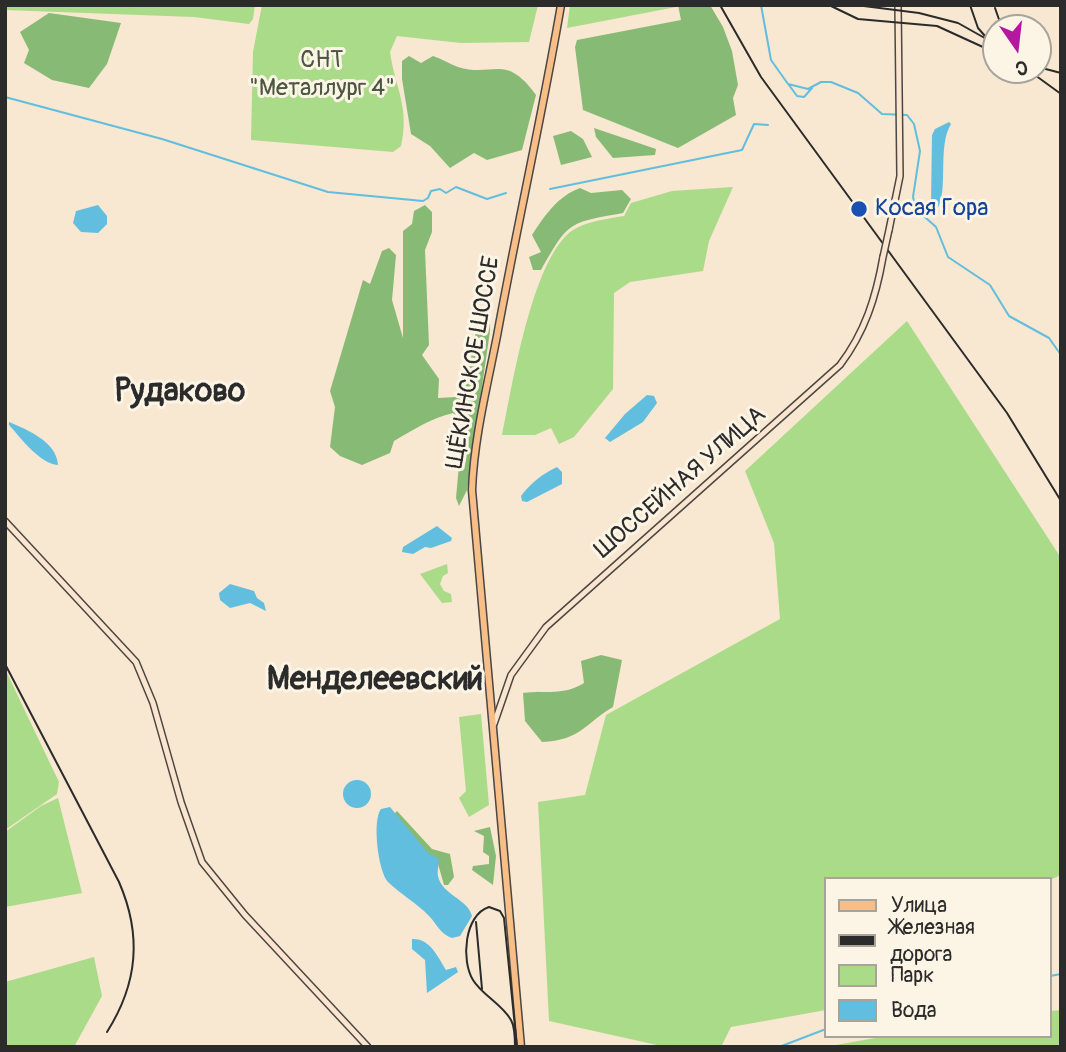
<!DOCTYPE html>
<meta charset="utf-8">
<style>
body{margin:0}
#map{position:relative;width:1066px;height:1052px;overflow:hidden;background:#f8e7d1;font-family:Pangolin,sans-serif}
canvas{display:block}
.frame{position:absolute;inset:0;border:7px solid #2b2b2b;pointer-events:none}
.legend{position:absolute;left:824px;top:877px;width:228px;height:161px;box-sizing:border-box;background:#fcf5e5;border:2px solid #a8a49b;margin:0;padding:9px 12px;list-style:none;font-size:21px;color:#2b2b2b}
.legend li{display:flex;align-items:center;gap:14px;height:35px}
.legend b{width:35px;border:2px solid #a8a49b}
.north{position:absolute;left:982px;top:14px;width:70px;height:70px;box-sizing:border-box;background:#fcf5e5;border:2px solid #a8a49b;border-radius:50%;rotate:166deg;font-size:19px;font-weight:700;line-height:28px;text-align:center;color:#2b2b2b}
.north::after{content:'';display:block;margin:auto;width:24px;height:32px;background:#b5179e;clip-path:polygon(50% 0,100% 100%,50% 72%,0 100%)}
</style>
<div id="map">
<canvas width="1066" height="1052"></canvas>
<div class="frame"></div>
<ul class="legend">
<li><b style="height:9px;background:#f7be88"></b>Улица</li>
<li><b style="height:9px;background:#2b2b2b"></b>Железная дорога</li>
<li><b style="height:19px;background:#aadb89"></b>Парк</li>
<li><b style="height:19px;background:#61bedf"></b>Вода</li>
</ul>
<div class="north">С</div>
</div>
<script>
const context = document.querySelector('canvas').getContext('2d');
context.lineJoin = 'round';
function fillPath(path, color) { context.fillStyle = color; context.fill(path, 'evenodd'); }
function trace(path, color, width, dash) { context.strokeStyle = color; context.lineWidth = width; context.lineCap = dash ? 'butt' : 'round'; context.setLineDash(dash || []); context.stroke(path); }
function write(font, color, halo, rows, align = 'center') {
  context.font = font + ' Pangolin,sans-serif'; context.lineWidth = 6; context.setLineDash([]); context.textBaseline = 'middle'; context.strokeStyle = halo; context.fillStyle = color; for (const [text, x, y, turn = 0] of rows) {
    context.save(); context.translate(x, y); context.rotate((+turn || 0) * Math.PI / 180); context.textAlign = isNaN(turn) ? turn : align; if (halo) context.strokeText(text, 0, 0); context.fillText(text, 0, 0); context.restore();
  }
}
fillPath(new Path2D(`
 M 5,5 L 255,5 L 253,19 L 249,24 L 194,17 L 5,10 Z
 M 262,5 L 538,5 L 529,42 L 461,43 L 397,36 L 390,52 C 395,88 410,107 401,146 L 393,152 L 251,140 L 253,52 Z
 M 570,5 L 676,5 L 676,7 L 567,28 Z
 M 733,187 L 709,241 L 703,271 L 630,282 L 614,293 L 613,389 L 574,437 L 559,444 L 551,428 L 535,435 L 502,435 C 512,388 532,257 573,230 C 587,221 607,219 624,216 L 631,203 L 672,191 Z
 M 907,321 L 1061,558 L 1061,875 L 1050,880 L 826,879 L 826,1010 L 731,1027 L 721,1047 L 666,1047 L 549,1021 L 538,802 L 585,795 L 606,715 L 780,619 L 774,543 L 745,471 Z
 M 447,564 L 448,573 L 443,576 L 440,584 L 444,591 L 451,594 L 452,602 L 442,603 L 420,574 Z
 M 5,669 L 59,782 L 57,794 L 5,830 Z
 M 481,714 L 489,805 L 469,817 L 459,798 L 466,791 L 459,717 Z
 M 58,798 L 82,893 L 5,907 L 5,832 L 41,806 Z
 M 94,957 L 102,996 L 74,1047 L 5,1047 L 5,982 Z
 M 1061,1010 L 1061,1047 L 825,1047 L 886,1036 L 1050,1036 L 1050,1011 Z`), '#aadb89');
fillPath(new Path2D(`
 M 678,5 L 710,5 L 723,27 L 732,51 L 738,85 L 733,98 L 736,115 L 678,148 L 583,110 L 575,47 L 577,40 L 681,20 Z
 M 49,13 L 121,23 L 107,64 L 89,88 L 52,80 L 24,63 L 29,50 L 20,32 Z
 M 409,56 L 421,63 L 433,56 C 442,59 450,64 458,67 C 494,78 505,52 536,95 L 522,150 L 487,160 L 474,153 L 450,168 L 430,146 L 411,134 L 402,79 L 402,61 Z
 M 594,128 L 656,149 L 655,155 L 613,158 L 596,137 Z
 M 571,131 L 583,139 L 592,157 L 561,165 L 553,136 Z
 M 580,188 L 591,193 L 622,190 L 631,199 L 623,213 C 568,223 569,221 541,270 L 533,270 L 529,257 L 541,252 L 532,235 C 545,215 558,196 580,188 Z
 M 425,205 L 432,212 L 432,232 L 425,250 L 429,345 L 422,355 L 439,379 L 438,398 L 456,397 L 465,390 L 480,310 L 490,309 L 490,331 L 467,490 L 459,506 L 456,498 L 464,409 L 457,417 L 453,413 C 431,418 413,430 394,441 L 390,453 L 362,465 L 340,456 L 330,447 L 335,407 L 330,391 L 363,280 L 370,284 L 382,251 L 389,248 L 396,255 L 392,300 L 403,338 L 403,231 L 412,224 L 414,211 Z
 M 601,655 L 622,660 L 613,707 C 583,725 581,740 542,742 L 525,721 L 523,693 C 546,690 563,696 584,683 L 581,661 Z
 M 397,811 L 432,849 L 450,854 L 454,877 L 448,885 L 444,885 L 438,864 L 427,860 L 394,814 Z
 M 490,827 L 496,856 L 493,885 L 472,870 L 473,866 L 489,864 L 489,856 L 483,852 L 484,836 L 474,831 Z`), '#87bb75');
fillPath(new Path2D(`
 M 949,122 L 951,124 C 937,146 949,192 937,209 L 931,204 L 932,135 L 935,129 Z
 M 98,205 L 107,216 L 107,224 L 98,233 L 81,232 L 73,223 L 76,211 Z
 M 647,395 L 654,396 L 657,403 L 643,422 L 610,442 L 605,438 L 625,414 Z
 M 9,422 C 28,430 57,442 58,465 C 40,464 20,437 9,425 Z
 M 557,467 L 562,472 L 562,484 L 527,502 L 522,501 L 521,496 C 531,483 542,474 557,467 Z
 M 437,526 L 452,538 L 451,541 L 431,548 L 425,547 L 413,554 L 402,552 L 403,547 Z
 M 230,584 L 254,591 L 257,598 L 264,603 L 266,611 L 250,603 L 230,608 L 220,600 L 219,593 Z
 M343 794a14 14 0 1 1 28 0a14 14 0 1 1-28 0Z
 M 390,807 L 428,853 L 439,859 C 439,865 437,870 438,876 C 442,895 468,899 472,916 L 460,936 L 452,938 C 440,934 437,924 429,916 C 417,903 400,894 388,882 C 378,871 372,820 381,809 Z
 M 412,939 C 430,938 438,957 446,970 L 456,967 L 458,972 L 427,993 L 425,960 L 412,949 Z`), '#61bedf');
trace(new Path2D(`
 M 761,5 L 771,60 L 788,84 L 808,89 L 821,82 L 831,82 L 858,93 L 882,114 L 907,115 L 914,124 L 920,151 L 913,197 L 916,209 L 936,227 L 948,257 L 990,285 L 1009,316 L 1049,338 L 1061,355
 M 789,85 L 797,96 L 804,97 L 812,88
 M 5,97 L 162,139 L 328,192 L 423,201 L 428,198 L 431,191 L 440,189 L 446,193 L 456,187 L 487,199 L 506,193
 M 550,189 L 742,150 L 754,124 L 768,125
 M 1050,976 L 1061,974
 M 779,1047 L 826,1029`), '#61bedf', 2);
const secondary = new Path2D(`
 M 889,230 L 900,176 L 898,5
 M 5,521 L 136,662 L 153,703 L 181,802 L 202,862 L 245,915 L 368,1047
 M 494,724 L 511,675 L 546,627 L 840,365 C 865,332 876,297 883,257`);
const primary = new Path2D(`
 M 521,1047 L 472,490 C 474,438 487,387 497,336 C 517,226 542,116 561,5`);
trace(secondary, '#4a4744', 8);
trace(primary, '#4a4744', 9);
trace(secondary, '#fce5cf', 5);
trace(primary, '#f7be88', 6);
trace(new Path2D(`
 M 476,922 L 482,989
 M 515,1047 C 515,1038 515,1027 511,1020 C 502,1004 482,995 473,980 C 461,961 464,915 489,907 L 500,911 L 504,918 L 517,1047`), '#2b2b2b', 2);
trace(new Path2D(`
 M 720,5 L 761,77 L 1007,413 L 1061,501
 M 829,5 L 858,19 L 937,26 L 996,53
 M 856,5 L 919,13 L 958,23 L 990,41
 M 970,5 L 978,28 L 985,36
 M 995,8 L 1002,28
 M 1038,67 L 1061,73
 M 1028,70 L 1061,94
 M 5,664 L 119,882 C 142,935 138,983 107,1032`), '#2b2b2b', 2);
const secondaryBridge = new Path2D(`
 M 883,257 L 889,230`);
trace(secondaryBridge, '#4a4744', 8, []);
trace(secondaryBridge, '#fce5cf', 5);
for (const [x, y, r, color] of [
 [859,209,9,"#1a4fb4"]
]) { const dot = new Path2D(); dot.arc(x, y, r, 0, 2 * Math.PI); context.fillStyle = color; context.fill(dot); trace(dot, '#fcf5e5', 2.5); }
write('24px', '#4b5742', '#fcf5e5', [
 ["СНТ",322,61],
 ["\"Металлург 4\"",322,89]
]);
write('24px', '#164399', '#fcf5e5', [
 ["Косая Гора",875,209]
], 'left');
write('24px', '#2b2b2b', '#fcf5e5', [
 ["ЩЁКИНСКОЕ ШОССЕ",474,363,-80],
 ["ШОССЕЙНАЯ УЛИЦА",681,483,-41]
]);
write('bold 32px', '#2b2b2b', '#fcf5e5', [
 ["Рудаково",180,393],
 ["Менделеевский",375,681]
]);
</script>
